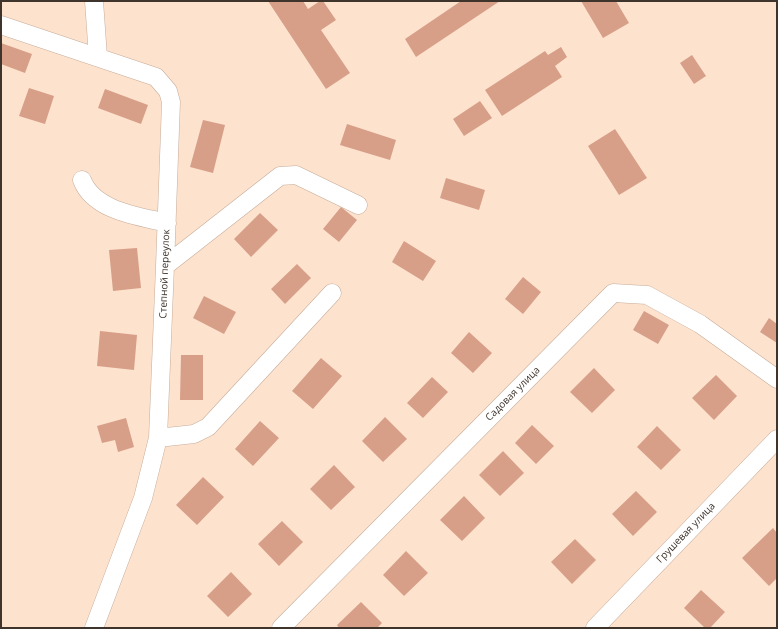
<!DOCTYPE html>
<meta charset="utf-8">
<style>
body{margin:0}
#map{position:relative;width:778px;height:629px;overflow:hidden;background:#fde2ce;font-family:"Open Sans",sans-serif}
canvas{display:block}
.frame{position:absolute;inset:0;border:2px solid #3e342c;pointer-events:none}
</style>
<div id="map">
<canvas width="778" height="629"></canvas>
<div class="frame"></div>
</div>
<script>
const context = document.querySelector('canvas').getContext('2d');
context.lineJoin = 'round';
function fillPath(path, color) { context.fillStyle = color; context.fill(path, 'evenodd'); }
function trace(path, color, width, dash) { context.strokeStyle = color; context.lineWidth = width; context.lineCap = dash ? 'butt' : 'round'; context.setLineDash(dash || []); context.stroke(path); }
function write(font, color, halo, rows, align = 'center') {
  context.font = font + ' "Open Sans",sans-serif'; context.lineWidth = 3; context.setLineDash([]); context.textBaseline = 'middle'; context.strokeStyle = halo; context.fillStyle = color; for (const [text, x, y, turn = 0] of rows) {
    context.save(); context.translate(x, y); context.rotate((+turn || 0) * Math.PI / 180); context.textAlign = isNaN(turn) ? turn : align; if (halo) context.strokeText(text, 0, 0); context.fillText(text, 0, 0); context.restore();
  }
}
fillPath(new Path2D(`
 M 268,1 L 303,1 L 308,9 L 320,1 L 323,1 L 336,20 L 321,30 L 350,73 L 326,89 Z
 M 461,1 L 500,1 L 416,57 L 405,39 Z
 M 581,1 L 616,1 L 629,23 L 603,38 Z
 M 1,43 L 32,54 L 25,73 L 1,64 Z
 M 561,47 L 567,57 L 555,66 L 562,77 L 502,116 L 485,90 L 545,51 L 548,55 Z
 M 692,55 L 706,76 L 694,84 L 680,63 Z
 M 29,88 L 54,96 L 45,124 L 19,116 Z
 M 105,89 L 148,105 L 141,124 L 98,108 Z
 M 480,101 L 492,118 L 464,136 L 453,119 Z
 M 203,120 L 225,125 L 213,173 L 190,167 Z
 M 347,124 L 396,140 L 390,160 L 340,145 Z
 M 615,129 L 647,178 L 619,195 L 588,146 Z
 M 446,178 L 485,190 L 479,210 L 440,198 Z
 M 341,207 L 357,220 L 339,242 L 323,229 Z
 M 260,213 L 278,230 L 251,257 L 234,239 Z
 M 404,241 L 436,261 L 423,281 L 392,262 Z
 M 137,248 L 141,288 L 113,291 L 109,250 Z
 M 297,264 L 311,278 L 285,304 L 271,289 Z
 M 523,277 L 541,292 L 523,314 L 505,299 Z
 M 204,296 L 236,312 L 224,334 L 193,318 Z
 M 644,311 L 669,325 L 658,344 L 633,330 Z
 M 769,318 L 777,324 L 777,343 L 760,332 Z
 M 100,331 L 137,335 L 134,370 L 97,366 Z
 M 469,332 L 492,353 L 473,373 L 451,353 Z
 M 181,355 L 203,355 L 203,400 L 180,400 Z
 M 321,358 L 342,376 L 313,409 L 292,391 Z
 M 594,368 L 615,390 L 592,413 L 570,392 Z
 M 716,375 L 737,396 L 714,420 L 692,398 Z
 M 432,377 L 448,392 L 423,418 L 407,403 Z
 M 385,417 L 407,439 L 383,462 L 362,441 Z
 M 126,418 L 134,447 L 118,452 L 115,440 L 102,443 L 97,426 Z
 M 260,421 L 279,438 L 253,466 L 235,449 Z
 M 532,425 L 554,446 L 536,464 L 515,443 Z
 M 657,426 L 681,450 L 661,470 L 637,447 Z
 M 503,451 L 524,473 L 500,496 L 479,475 Z
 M 334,465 L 355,487 L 331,510 L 310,489 Z
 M 203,477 L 224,497 L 197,525 L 176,505 Z
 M 636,491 L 657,512 L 633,536 L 612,514 Z
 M 464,496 L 485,518 L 462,541 L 440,520 Z
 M 282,521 L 303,542 L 279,566 L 258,544 Z
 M 773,528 L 777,533 L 777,578 L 769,586 L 742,558 Z
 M 575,539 L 596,560 L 572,584 L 551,562 Z
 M 406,551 L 428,573 L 404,596 L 383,575 Z
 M 231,572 L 252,594 L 228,617 L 207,596 Z
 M 701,590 L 725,612 L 710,628 L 705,628 L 684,608 Z
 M 361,602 L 382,623 L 377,628 L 339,628 L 337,625 Z`), '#d79f88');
const minor = new Path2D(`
 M 94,1 L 98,57
 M 1,25 L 156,77 L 168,91 L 171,102 L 165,266 L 158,438 L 143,498 L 94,628
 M 82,180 C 94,211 138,216 167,223
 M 165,266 L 280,176 L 296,175 L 358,205
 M 158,438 L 194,434 L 208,427 L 332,293
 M 281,628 L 613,293 L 647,295 L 700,324 L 777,379
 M 595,628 L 777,439`);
trace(minor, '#c6ac99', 19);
trace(minor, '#fff', 18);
write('10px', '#3e342c', '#fff', [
 ["Степной переулок",165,274,-88],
 ["Садовая улица",513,394,-45],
 ["Грушевая улица",686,533,-46]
]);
</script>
